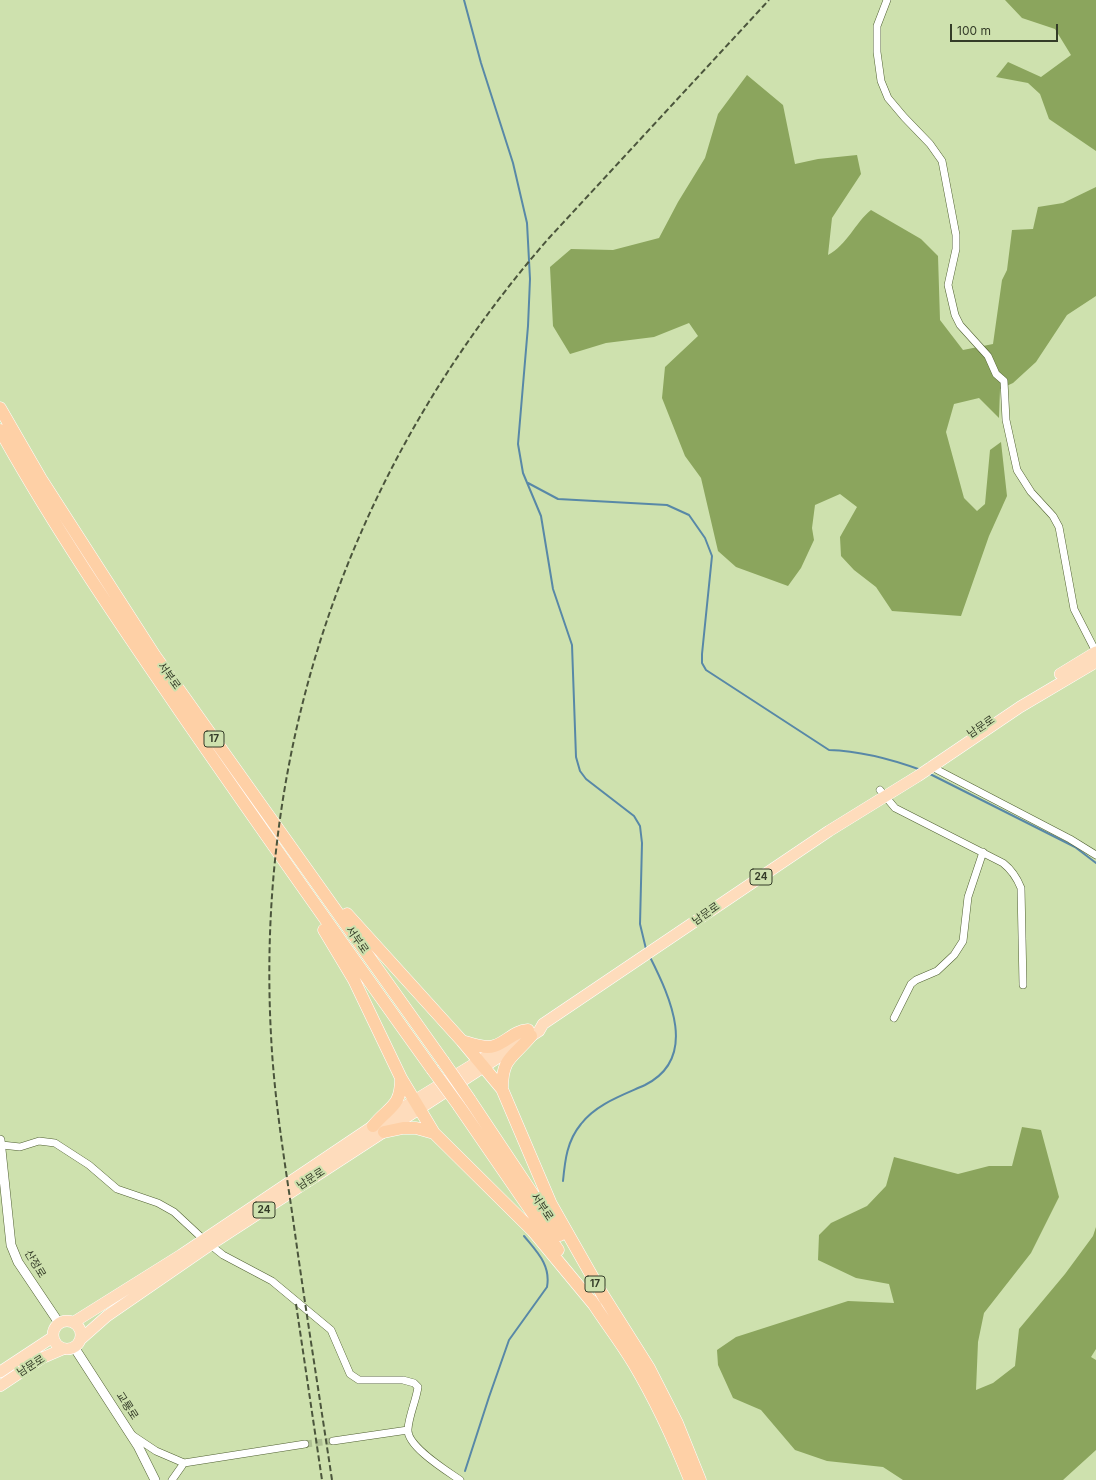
<!DOCTYPE html>
<meta charset="utf-8">
<style>
body{margin:0}
#map{position:relative;width:1096px;height:1480px;overflow:hidden;background:#cee1ae;font-family:Inter,sans-serif}
canvas{display:block}
.scale{position:absolute;left:950px;top:24px;width:108px;height:18px;box-sizing:border-box;border:2px solid #343c28;border-top:0;padding-left:5px;font-size:12px;line-height:14px;white-space:nowrap;color:#343c28;-webkit-text-stroke:3px #cee1ae;paint-order:stroke}
</style>
<div id="map">
<canvas width="1096" height="1480"></canvas>
<div class="scale">100 m</div>
</div>
<script>
const context = document.querySelector('canvas').getContext('2d');
context.lineJoin = 'round';
function fillPath(path, color) { context.fillStyle = color; context.fill(path, 'evenodd'); }
function trace(path, color, width, dash) { context.strokeStyle = color; context.lineWidth = width; context.lineCap = dash ? 'butt' : 'round'; context.setLineDash(dash || []); context.stroke(path); }
function write(font, color, halo, rows, align = 'center') {
  context.font = font + ' Inter,"Noto Sans KR",sans-serif'; context.lineWidth = 4; context.setLineDash([]); context.textBaseline = 'middle'; context.strokeStyle = halo; context.fillStyle = color; for (const [text, x, y, turn = 0] of rows) {
    context.save(); context.translate(x, y); context.rotate((+turn || 0) * Math.PI / 180); context.textAlign = isNaN(turn) ? turn : align; if (halo) context.strokeText(text, 0, 0); context.fillText(text, 0, 0); context.restore();
  }
}
fillPath(new Path2D(`
 M 1005,0 L 1096,0 L 1096,151 L 1049,119 L 1040,94 L 1028,83 L 996,77 L 1008,62 L 1041,77 L 1071,55 L 1055,29 L 1022,18 Z
 M 747,75 L 783,105 L 795,164 L 818,159 L 857,155 L 861,174 L 832,218 L 828,255 C 847,245 855,223 871,210 L 921,239 L 938,256 L 940,320 L 963,350 L 993,344 L 1002,280 L 1007,270 L 1012,230 L 1033,229 L 1038,207 L 1063,203 L 1096,187 L 1096,296 L 1067,315 L 1036,362 L 1013,383 L 1000,389 L 999,418 L 979,398 L 954,404 L 946,432 L 964,498 L 977,511 L 985,504 L 990,450 L 1001,442 L 1007,496 L 989,536 L 961,616 L 892,611 L 876,587 L 854,570 L 841,556 L 840,537 L 857,507 L 840,494 L 815,505 L 812,528 L 814,540 L 801,568 L 788,586 L 736,567 L 718,551 L 701,478 L 685,456 L 662,398 L 665,367 L 698,336 L 689,323 L 654,337 L 606,343 L 570,354 L 553,326 L 550,267 L 571,249 L 613,250 L 659,238 L 678,202 L 705,158 L 718,114 Z
 M 1022,1127 L 1041,1130 L 1059,1197 L 1031,1253 L 984,1313 L 978,1342 L 976,1390 L 993,1383 L 1015,1366 L 1019,1329 L 1065,1274 L 1093,1236 L 1096,1227 L 1096,1349 L 1091,1357 L 1096,1360 L 1096,1450 L 1063,1480 L 903,1480 L 883,1467 L 827,1461 L 795,1450 L 761,1410 L 733,1398 L 718,1365 L 717,1350 L 736,1337 L 848,1301 L 894,1303 L 889,1284 L 856,1278 L 818,1260 L 819,1235 L 831,1223 L 867,1206 L 886,1186 L 894,1157 L 958,1174 L 989,1166 L 1012,1166 Z`), '#8ba55d');
trace(new Path2D(`
 M 464,0 L 481,63 L 513,163 L 527,223 L 530,279 L 528,326 L 518,444 L 523,473 L 541,516 L 553,589 L 572,645 L 576,757 L 580,771 L 586,779 L 634,816 L 640,826 L 642,843 L 640,924 L 646,949
 M 528,483 L 558,499 L 667,505 L 689,515 L 705,538 L 712,556 L 702,654 L 702,663 L 706,670 L 829,750 C 861,751 891,759 921,770
 M 928,773 L 1075,847 L 1096,863
 M 563,1181 C 565,1160 567,1141 581,1124 C 596,1104 623,1095 645,1085 C 699,1058 670,997 650,957
 M 465,1471 L 489,1397 L 509,1340 L 547,1287 C 551,1265 537,1252 524,1236`), '#5888a7', 2);
trace(new Path2D(`
 M 305,1444 L 333,1441`), '#afc093', 7, [7, 3.5]);
const minor = new Path2D(`
 M 887,0 L 877,26 L 877,52 L 881,81 L 888,98 L 904,117 L 930,144 L 942,161 L 956,235 L 956,249 L 948,285 L 955,315 L 960,325 L 988,356 L 996,374 L 1004,381 L 1006,420 L 1017,470 L 1031,492 L 1053,516 L 1059,527 L 1074,609 L 1096,652
 M 930,766 L 1070,839 L 1096,855
 M 880,790 L 895,808 L 1003,863 C 1012,870 1017,878 1021,888 L 1023,985
 M 894,1018 L 911,984 L 916,980 L 937,971 L 954,955 L 963,941 L 968,897 L 983,852
 M 2,1145 L 20,1147 L 39,1141 L 55,1143 L 89,1165 L 117,1189 L 158,1203 L 174,1212 L 203,1239 L 223,1255 L 272,1281 L 331,1330 L 350,1374 L 359,1380 L 403,1380 L 414,1383 L 418,1387 C 416,1401 409,1415 408,1429 C 406,1446 447,1471 460,1480
 M 132,1435 L 156,1451 L 184,1463 L 172,1480
 M 333,1441 L 408,1430
 M 184,1463 L 305,1444`);
const tertiary = new Path2D(`
 M 0,1140 L 11,1245 L 18,1262 L 59,1323
 M 74,1347 L 138,1446 L 155,1480`);
const primary = new Path2D(`
 M 1060,674 L 1096,652
 M53 1335a14 14 0 1 1 28 0a14 14 0 1 1-28 0Z
 M 74,1322 L 181,1255 L 373,1126 L 505,1045
 M 81,1339 L 107,1316 L 210,1245 L 539,1031 L 543,1024 L 829,831 L 918,776 L 1020,707 L 1096,662
 M 0,1372 L 53,1337
 M 0,1386 L 42,1358 L 63,1349`);
const trunk = new Path2D(`
 M 0,408 L 41,479 L 155,656 L 443,1061
 M 0,430 C 56,531 121,625 186,720 C 267,837 349,953 432,1069
 M 347,914 L 462,1041 L 502,1089 L 551,1204 L 605,1299
 M 324,930 L 354,980 L 401,1078 L 434,1133 L 533,1231 L 596,1307
 M 462,1041 C 472,1044 484,1049 494,1046 C 507,1042 514,1031 528,1030
 M 502,1089 C 502,1057 513,1058 531,1036
 M 470,1100 L 560,1235
 M 459,1106 L 558,1250
 M 373,1126 C 389,1106 401,1108 401,1078
 M 384,1132 L 403,1128 L 416,1128 L 434,1133
 M 601,1292 L 649,1368 L 677,1423 L 700,1480
 M 591,1300 C 605,1322 621,1342 634,1364 C 656,1401 674,1440 690,1480`);
trace(minor, '#506032', 8);
trace(tertiary, '#506032', 10);
trace(primary, '#fff', 12);
trace(trunk, '#fff', 13);
trace(minor, '#fff', 7);
trace(tertiary, '#fff', 9);
trace(primary, '#fedcbc', 11);
trace(trunk, '#fed0a6', 12);
trace(new Path2D(`
 M 296,1304 L 322,1480
 M 332,1480 C 319,1393 305,1306 293,1219 C 284,1157 274,1097 271,1035 C 255,739 354,461 549,238 L 769,0`), '#4b553c', 2, [6, 3]);
const trunkBridge = new Path2D(`
 M 443,1061 L 470,1100
 M 432,1069 L 459,1106`);
trace(trunkBridge, '#fff', 13, []);
trace(trunkBridge, '#fed0a6', 12);
for (const [x, y, w] of [
 [214,739,20],
 [761,877,22],
 [264,1210,22],
 [595,1284,20]
]) { const box = new Path2D(); box.roundRect(x - w / 2, y - 8, w, 16, 3); context.fillStyle = '#cee1ae'; context.fill(box); trace(box, '#343c28', 1); }
write('bold 10px', '#343c28', null, [
 ["17",214,739],
 ["24",761,877],
 ["24",264,1210],
 ["17",595,1284]
]);
write('11px', '#343c28', '#cee1ae', [
 ["서부로",169,676,54],
 ["남문로",981,727,-34],
 ["남문로",706,914,-35],
 ["서부로",357,940,55],
 ["남문로",311,1179,-33],
 ["서부로",542,1207,56],
 ["산정로",35,1264,59],
 ["남문로",31,1366,-32],
 ["교룡로",127,1406,57]
]);
</script>
